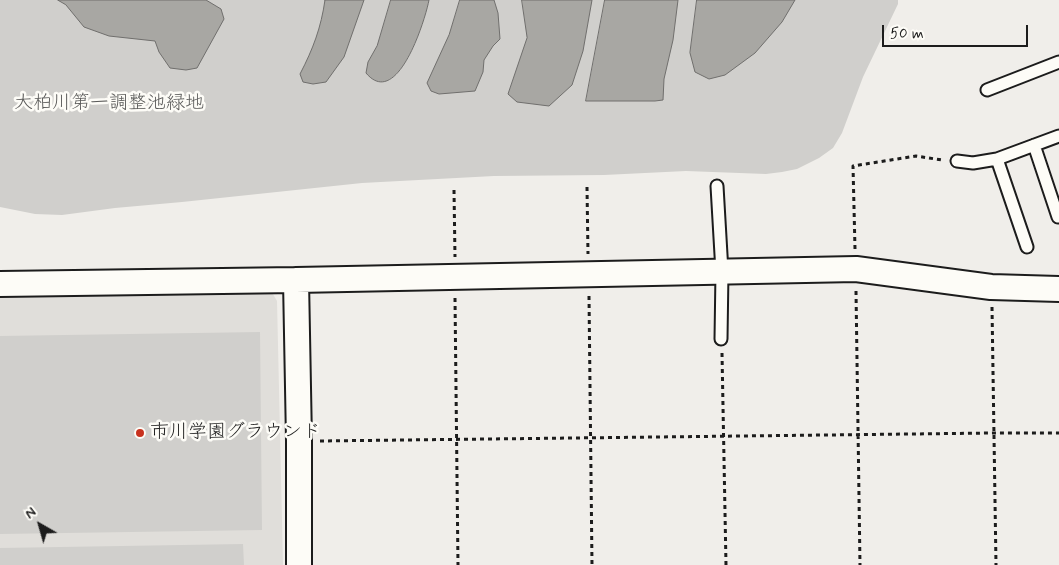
<!DOCTYPE html>
<meta charset="utf-8">
<style>
body{margin:0}
#map{position:relative;width:1059px;height:565px;overflow:hidden;background:#f0eeea;font-family:Mynerve,sans-serif}
canvas{display:block}
.north{position:absolute;left:15px;top:500px;width:50px;height:50px;-webkit-text-stroke:4px #fdfcf7;paint-order:stroke;rotate:322deg;font-size:14px;font-weight:700;line-height:20px;text-align:center;color:#1c1c1c}
.north::after{content:'';display:block;margin:auto;width:18px;height:22px;background:#1c1c1c;clip-path:polygon(50% 0,100% 100%,50% 72%,0 100%)}
.scale{position:absolute;left:882px;top:25px;width:146px;height:22px;box-sizing:border-box;border:2px solid #1c1c1c;border-top:0;padding-left:6px;font-size:15px;line-height:18px;white-space:nowrap;color:#1c1c1c;-webkit-text-stroke:4px #fdfcf7;paint-order:stroke}
</style>
<div id="map">
<canvas width="1059" height="565"></canvas>
<div class="north">N</div>
<div class="scale">50 m</div>
</div>
<script>
const context = document.querySelector('canvas').getContext('2d');
context.lineJoin = 'round';
function fillPath(path, color) { context.fillStyle = color; context.fill(path, 'evenodd'); }
function trace(path, color, width, dash) { context.strokeStyle = color; context.lineWidth = width; context.lineCap = dash ? 'butt' : 'round'; context.setLineDash(dash || []); context.stroke(path); }
function write(font, color, halo, rows, align = 'center') {
  context.font = font + ' Mynerve,"Klee One",sans-serif'; context.lineWidth = 5; context.setLineDash([]); context.textBaseline = 'middle'; context.strokeStyle = halo; context.fillStyle = color; for (const [text, x, y, turn = 0] of rows) {
    context.save(); context.translate(x, y); context.rotate((+turn || 0) * Math.PI / 180); context.textAlign = isNaN(turn) ? turn : align; if (halo) context.strokeText(text, 0, 0); context.fillText(text, 0, 0); context.restore();
  }
}
fillPath(new Path2D(`
 M 270,289 L 277,301 L 283,565 L 0,565 L 0,292 Z`), '#e0deda');
fillPath(new Path2D(`
 M 0,0 L 898,0 L 898,4 L 863,77 L 842,133 L 833,148 L 819,158 L 797,169 L 782,172 L 766,174 L 686,171 L 604,175 L 494,176 L 362,183 L 182,202 L 115,208 L 62,215 L 35,214 L 0,207 Z
 M 260,332 L 262,530 L 0,534 L 0,336 Z
 M 243,544 L 244,565 L 0,565 L 0,548 Z`), '#d0cfcc');
const water = new Path2D(`
 M 58,0 L 206,0 L 221,9 L 224,19 L 197,68 L 186,70 L 170,68 L 159,52 L 155,41 L 109,36 L 84,27 L 66,5 Z
 M 325,0 L 364,0 L 344,57 L 326,82 L 313,84 L 303,82 L 300,74 C 313,49 321,28 325,0 Z
 M 391,0 L 429,0 C 425,21 397,110 366,73 L 368,62 L 377,46 Z
 M 460,0 L 494,0 L 498,13 L 500,39 L 493,46 L 484,60 L 483,72 L 475,91 L 439,94 L 431,91 L 427,83 L 449,35 Z
 M 522,0 L 592,0 L 583,51 L 572,85 L 549,106 L 517,102 L 508,94 L 527,38 Z
 M 605,0 L 678,0 L 673,40 L 664,79 L 663,100 L 655,101 L 586,101 Z
 M 697,0 L 795,0 L 782,22 L 755,53 L 725,75 L 709,79 L 695,72 L 690,53 Z`);
fillPath(water, '#a8a7a3');
trace(water, '#706f6d', 1);
const service = new Path2D(`
 M 987,90 L 1059,62
 M 1034,145 L 1058,217
 M 997,159 L 1027,247
 M 957,161 L 973,163 L 997,159 L 1059,136
 M 717,186 L 722,272 L 721,339`);
const minor = new Path2D(`
 M 0,284 L 296,280
 M 299,565 L 299,441 L 296,280 L 856,269 L 991,287 L 1059,289`);
trace(service, '#1c1c1c', 15);
trace(minor, '#1c1c1c', 28);
trace(new Path2D(`
 M 587,187 L 588,254
 M 454,190 L 455,257
 M 855,249 L 853,166 L 916,156 L 942,160
 M 856,291 L 860,565
 M 589,296 L 592,565
 M 455,298 L 458,565
 M 992,307 L 996,565
 M 722,353 L 726,565
 M 320,441 L 994,433 L 1059,433`), '#1c1c1c', 3, [4, 4]);
trace(service, '#fdfcf7', 11);
trace(minor, '#fdfcf7', 24);
for (const [x, y, r, color] of [
 [140,433,5,"#c8321e"]
]) { const dot = new Path2D(); dot.arc(x, y, r, 0, 2 * Math.PI); context.fillStyle = color; context.fill(dot); trace(dot, '#fdfcf7', 2); }
write('19px', '#5b5b5a', '#fdfcf7', [
 ["大柏川第一調整池緑地",109,104]
]);
write('19px', '#1c1c1c', '#fdfcf7', [
 ["市川学園グラウンド",150,433]
], 'left');
</script>
